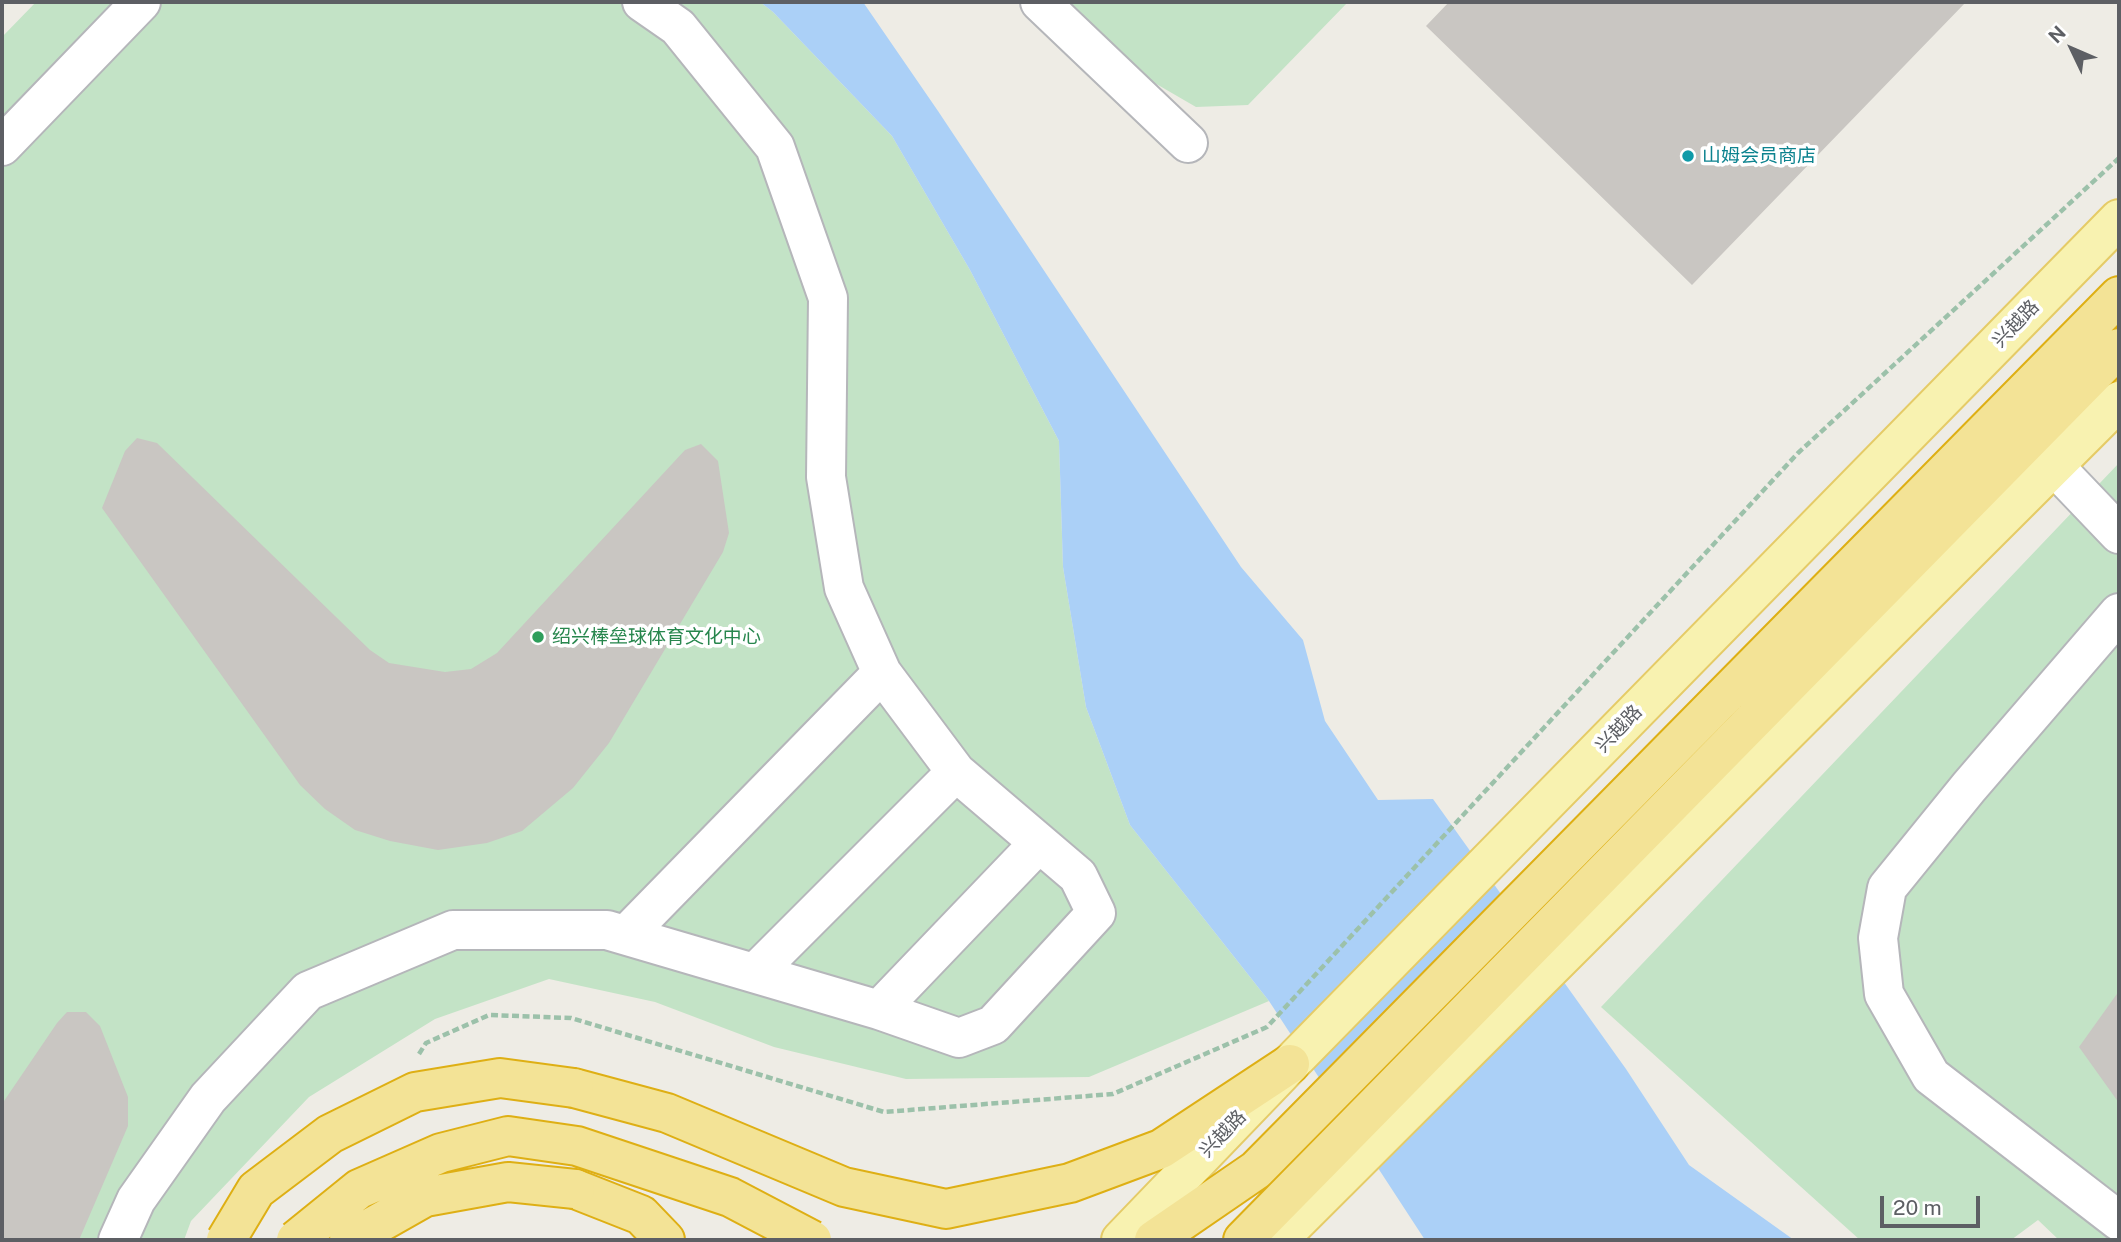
<!DOCTYPE html>
<meta charset="utf-8">
<style>
body{margin:0}
#map{position:relative;width:2121px;height:1242px;overflow:hidden;background:#eeece5;font-family:"Public Sans",sans-serif}
canvas{display:block}
.frame{position:absolute;inset:0;border:4px solid #5d5f64;pointer-events:none}
.north{position:absolute;left:2037px;top:14px;width:70px;height:70px;-webkit-text-stroke:5px #fff;paint-order:stroke;rotate:314deg;font-size:19px;font-weight:700;line-height:28px;text-align:center;color:#5d5f64}
.north::after{content:'';display:block;margin:auto;width:24px;height:32px;background:#5d5f64;clip-path:polygon(50% 0,100% 100%,50% 72%,0 100%)}
.scale{position:absolute;left:1880px;top:1196px;width:100px;height:32px;box-sizing:border-box;border:4px solid #5d5f64;border-top:0;padding-left:9px;font-size:21px;line-height:24px;white-space:nowrap;color:#5d5f64;-webkit-text-stroke:5px #fff;paint-order:stroke}
</style>
<div id="map">
<canvas width="2121" height="1242"></canvas>
<div class="frame"></div>
<div class="north">N</div>
<div class="scale">20 m</div>
</div>
<script>
const context = document.querySelector('canvas').getContext('2d');
context.lineJoin = 'round';
function fillPath(path, color) { context.fillStyle = color; context.fill(path, 'evenodd'); }
function trace(path, color, width, dash) { context.strokeStyle = color; context.lineWidth = width; context.lineCap = dash ? 'butt' : 'round'; context.setLineDash(dash || []); context.stroke(path); }
function write(font, color, halo, rows, align = 'center') {
  context.font = font + ' "Public Sans","Noto Sans SC",sans-serif'; context.lineWidth = 7; context.setLineDash([]); context.textBaseline = 'middle'; context.strokeStyle = halo; context.fillStyle = color; for (const [text, x, y, turn = 0] of rows) {
    context.save(); context.translate(x, y); context.rotate((+turn || 0) * Math.PI / 180); context.textAlign = isNaN(turn) ? turn : align; if (halo) context.strokeText(text, 0, 0); context.fillText(text, 0, 0); context.restore();
  }
}
fillPath(new Path2D(`
 M 36,2 L 760,2 L 773,12 L 892,136 L 970,270 L 1059,441 L 1063,567 L 1086,707 L 1130,825 L 1269,1001 L 1089,1077 L 906,1079 L 774,1047 L 655,1002 L 549,979 L 435,1019 L 309,1097 L 191,1221 L 184,1240 L 2,1240 L 2,37 Z
 M 1060,2 L 1348,2 L 1248,105 L 1196,107 L 1127,67 Z
 M 2119,463 L 2119,1240 L 2059,1240 L 2038,1220 L 2011,1240 L 1860,1240 L 1601,1007 Z`), '#c3e3c6');
fillPath(new Path2D(`
 M 760,2 L 863,2 L 938,111 L 1241,567 L 1303,640 L 1325,721 L 1378,800 L 1433,799 L 1626,1069 L 1689,1165 L 1794,1240 L 1425,1240 L 1269,1001 L 1130,825 L 1086,707 L 1063,567 L 1059,441 L 970,270 L 892,136 L 773,12 Z`), '#abd0f7');
fillPath(new Path2D(`
 M 1449,2 L 1966,2 L 1692,285 L 1426,26 Z
 M 137,438 L 157,443 L 370,650 L 389,663 L 445,672 L 471,669 L 497,653 L 685,450 L 701,444 L 718,461 L 729,533 L 723,552 L 609,743 L 573,788 L 522,831 L 487,843 L 438,850 L 390,841 L 355,830 L 325,809 L 300,785 L 102,508 L 125,451 Z
 M 2119,991 L 2119,1103 L 2079,1047 Z
 M 67,1012 L 86,1012 L 100,1026 L 128,1097 L 128,1126 L 79,1240 L 2,1240 L 2,1104 L 57,1023 Z`), '#c9c6c2');
const minor = new Path2D(`
 M 1040,2 L 1188,143
 M 2,146 L 141,2
 M 2054,466 L 2119,534
 M 2119,613 L 1969,787 L 1887,888 L 1878,938 L 1884,994 L 1931,1076 L 2119,1221
 M 626,935 L 882,673
 M 755,973 L 956,772
 M 879,1010 L 1039,843
 M 118,1240 L 136,1200 L 208,1098 L 308,991 L 453,930 L 607,930 L 879,1010 L 959,1038 L 993,1025 L 1096,913 L 1078,876 L 956,772 L 882,673 L 844,588 L 826,477 L 828,298 L 775,147 L 678,27 L 642,2`);
const major = new Path2D(`
 M 1121,1240 L 1290,1064 L 2119,219
 M 1278,1240 L 2119,401`);
const highway = new Path2D(`
 M 574,1088 L 667,1113 L 844,1187 L 946,1209 L 1070,1183 L 1161,1149 L 1290,1064
 M 575,1189 L 641,1215 L 665,1240
 M 1154,1240 L 1256,1170 L 2119,296
 M 1243,1240 L 2119,348`);
trace(minor, '#b5b6ba', 42);
trace(major, '#e5cb67', 42);
trace(highway, '#deaf14', 42);
trace(new Path2D(`
 M 419,1054 L 426,1043 L 489,1015 L 571,1018 L 884,1112 L 1113,1094 L 1267,1027 L 1798,453 L 2119,158`), '#9cc1aa', 4.5, [7, 3.5]);
trace(minor, '#fff', 38);
trace(major, '#f8f2b0', 38);
trace(highway, '#f3e396', 38);
const highwayBridge = new Path2D(`
 M 226,1240 L 256,1190 L 330,1134 L 415,1092 L 500,1078 L 574,1088
 M 296,1240 L 359,1189 L 441,1153 L 508,1136 L 577,1146 L 730,1197 L 812,1240
 M 349,1240 L 425,1197 L 508,1182 L 575,1189`);
trace(highwayBridge, '#deaf14', 42, []);
trace(highwayBridge, '#f3e396', 38);
for (const [x, y, r, color] of [
 [1688,156,7,"#0f9aa8"],
 [538,637,7,"#2e9e5b"]
]) { const dot = new Path2D(); dot.arc(x, y, r, 0, 2 * Math.PI); context.fillStyle = color; context.fill(dot); trace(dot, '#fff', 2.5); }
write('19px', '#0d838f', '#fff', [
 ["山姆会员商店",1702,156]
], 'left');
write('19px', '#5d5f64', '#fff', [
 ["兴越路",2016,324,-46],
 ["兴越路",1619,729,-46],
 ["兴越路",1223,1134,-46]
]);
write('19px', '#27864d', '#fff', [
 ["绍兴棒垒球体育文化中心",552,637]
], 'left');
</script>
